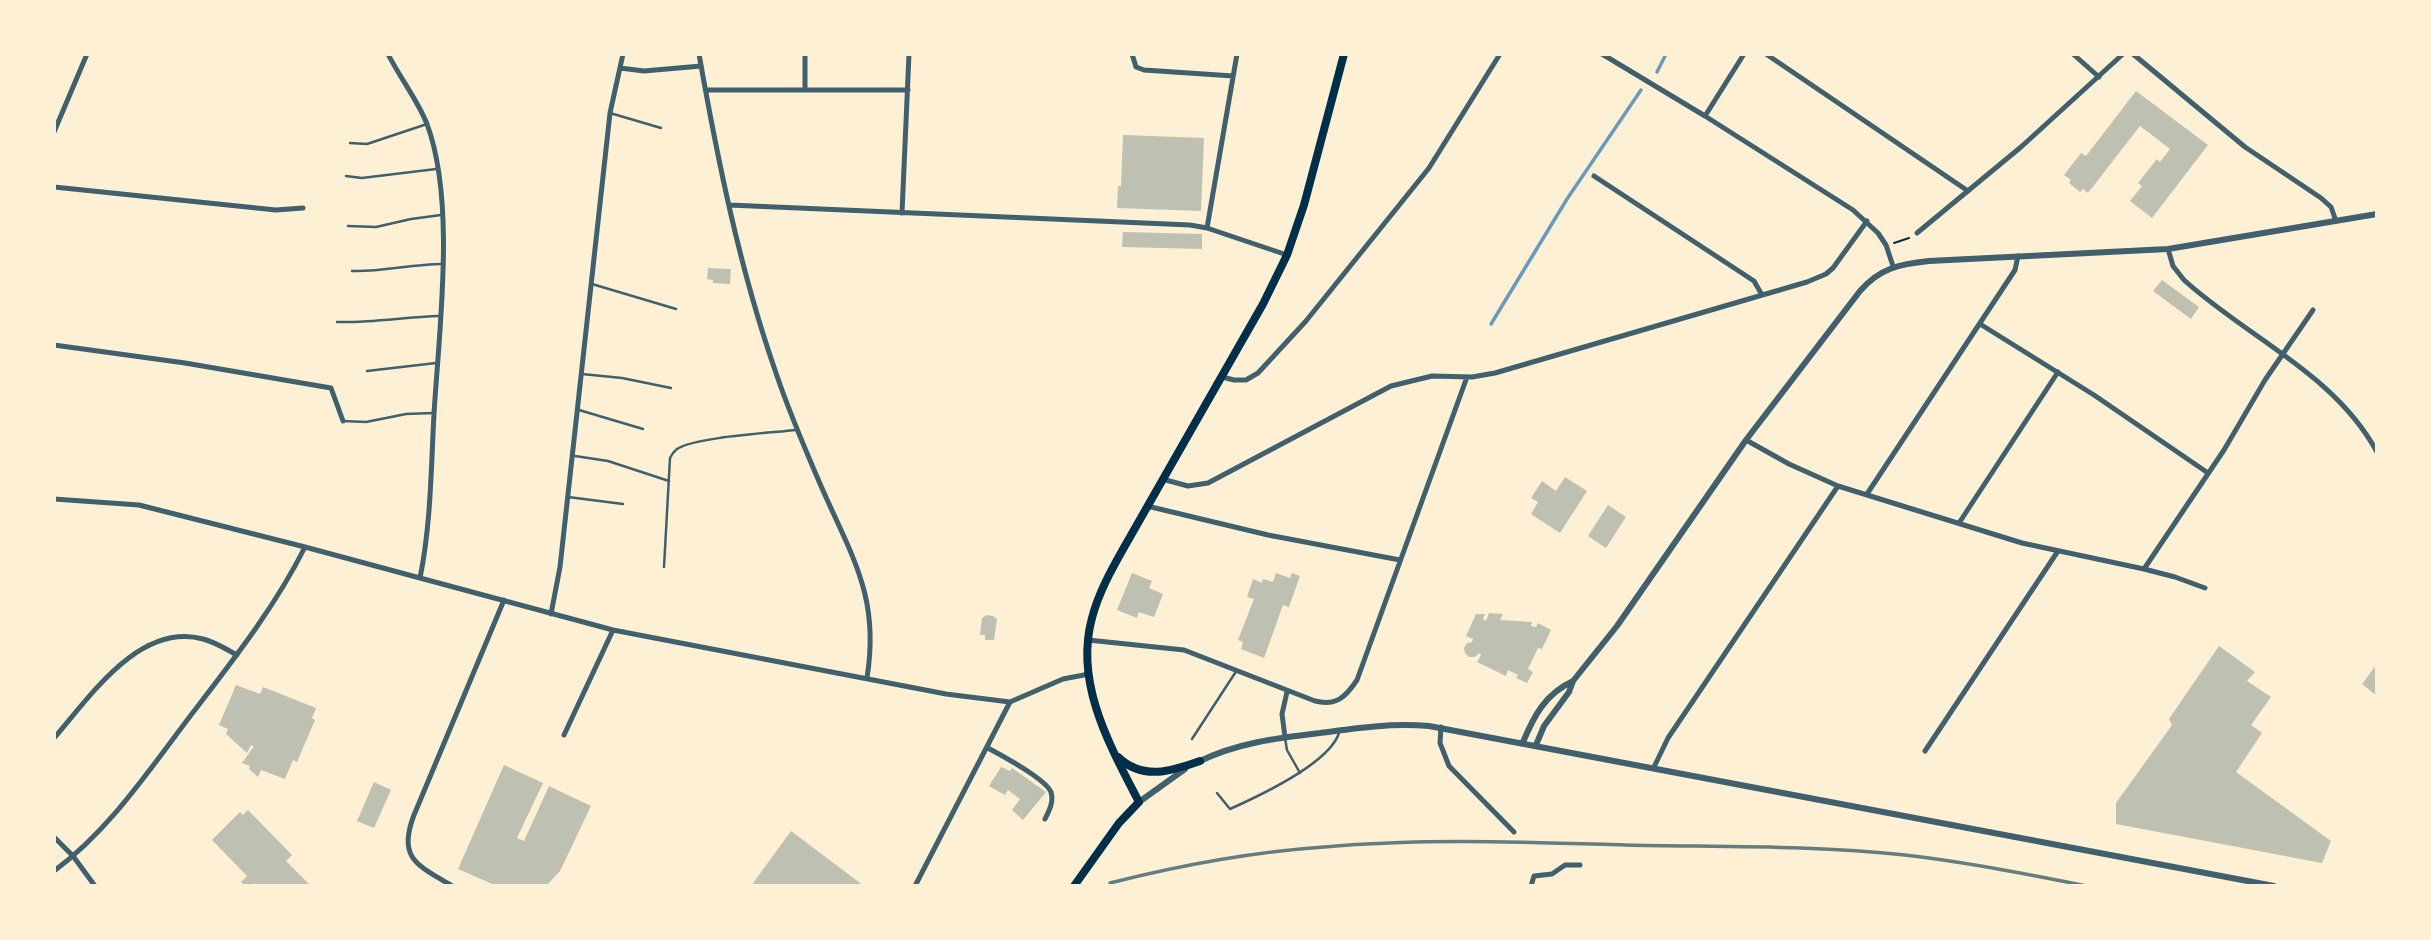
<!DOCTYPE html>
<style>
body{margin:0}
#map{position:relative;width:2431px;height:940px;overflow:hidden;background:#fdf0d5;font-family:"Noto Sans",sans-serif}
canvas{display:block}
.frame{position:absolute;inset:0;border:56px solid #fdf0d5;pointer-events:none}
</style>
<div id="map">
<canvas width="2431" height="940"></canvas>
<div class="frame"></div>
</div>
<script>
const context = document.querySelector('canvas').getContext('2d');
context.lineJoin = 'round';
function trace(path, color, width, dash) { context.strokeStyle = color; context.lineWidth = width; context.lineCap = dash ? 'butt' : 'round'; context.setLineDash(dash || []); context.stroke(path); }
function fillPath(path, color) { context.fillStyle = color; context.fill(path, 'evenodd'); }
trace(new Path2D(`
 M 1657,72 L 1666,54
 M 1491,324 L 1567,199 L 1641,90`), '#669bbc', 3.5);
fillPath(new Path2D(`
 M 2136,91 L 2208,145 L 2152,218 L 2130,201 L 2142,186 L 2138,183 L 2157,159 L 2160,162 L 2170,149 L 2140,126 L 2088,193 L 2083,189 L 2080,192 L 2069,183 L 2071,180 L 2064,175 L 2081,153 L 2086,156 Z
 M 1123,135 L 1204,138 L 1201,211 L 1117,208 L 1118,186 L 1121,186 Z
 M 1123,232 L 1202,234 L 1202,249 L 1122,247 Z
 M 708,268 L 731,269 L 730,284 L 713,283 L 713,280 L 707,279 Z
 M 2162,280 L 2199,307 L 2191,319 L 2153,291 Z
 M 1565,477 L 1587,491 L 1560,533 L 1531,514 L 1538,502 L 1531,498 L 1542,481 L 1556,491 Z
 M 1608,505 L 1626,517 L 1606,548 L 1588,536 Z
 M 1132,573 L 1152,581 L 1149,588 L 1163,594 L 1154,617 L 1139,612 L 1137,618 L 1117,610 Z
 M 1276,573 L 1290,578 L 1292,573 L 1300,576 L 1289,607 L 1283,605 L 1264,658 L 1241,649 L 1243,642 L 1238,640 L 1254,599 L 1247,597 L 1253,579 L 1262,583 L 1263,579 L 1273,582 Z
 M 1489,613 L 1503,614 L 1500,620 L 1532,622 L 1531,626 L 1536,627 L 1538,623 L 1551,630 L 1542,649 L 1538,648 L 1528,669 L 1533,672 L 1527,683 L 1516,678 L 1518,675 L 1508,670 L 1506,676 L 1477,662 L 1481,655 L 1479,653 L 1475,657 L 1469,657 L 1465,653 L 1464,648 L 1467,643 L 1472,642 L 1473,639 L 1466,636 L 1476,614 L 1485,614 L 1483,619 L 1486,621 Z
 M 987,615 L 993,616 L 997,619 L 994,640 L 985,640 L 985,635 L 980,635 L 982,618 Z
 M 2219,646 L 2255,672 L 2247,681 L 2271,697 L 2251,725 L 2262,733 L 2236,772 L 2331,841 L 2322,863 L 2116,824 L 2116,803 L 2172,725 L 2169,719 Z
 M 2377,664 L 2377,696 L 2362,684 Z
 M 236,685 L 260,694 L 263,687 L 316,708 L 312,718 L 315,720 L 297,762 L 293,760 L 285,779 L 261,770 L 258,777 L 249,769 L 250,766 L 242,763 L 254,746 L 251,745 L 247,753 L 226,734 L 228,729 L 219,725 Z
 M 504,765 L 543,783 L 517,838 L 524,841 L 549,786 L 591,806 L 560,871 L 546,886 L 497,886 L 458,869 Z
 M 1001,767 L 1010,771 L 1012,768 L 1046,792 L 1023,820 L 1012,810 L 1020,799 L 1008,790 L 1005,795 L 989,786 Z
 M 374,782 L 391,790 L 374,828 L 357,821 Z
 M 248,810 L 292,855 L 286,861 L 311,886 L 257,886 L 255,883 L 252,886 L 245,886 L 241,882 L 247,876 L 212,840 L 240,812 L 243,815 Z
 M 791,831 L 864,886 L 751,886 Z`), '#bec0b2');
trace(new Path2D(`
 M 1894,243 L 1909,238`), '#003049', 2);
trace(new Path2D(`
 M 610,113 L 661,128
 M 350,143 L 367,144 L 427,124
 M 346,176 L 362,178 L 436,169
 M 348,226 L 376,227 L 411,219 L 441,215
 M 352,271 C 382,272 412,264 442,264
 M 592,284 L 676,309
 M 337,322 C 371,323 405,317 439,316
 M 367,371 L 436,363
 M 582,374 L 622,378 L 671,388
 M 579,410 L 643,429
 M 343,421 L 366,422 L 406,414 L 433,413
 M 575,456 L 608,461 L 669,481
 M 568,497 L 623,504
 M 664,567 L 670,458 C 672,454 673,452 677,449 C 695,437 771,433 796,430
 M 1285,738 L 1287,750 L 1300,773
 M 1192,739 L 1237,670
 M 1217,793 L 1230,809 C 1259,796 1329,764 1339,733`), '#3f606c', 2.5);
trace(new Path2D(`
 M 388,54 C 400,78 417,99 427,124 C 456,202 439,330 434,414 C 431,468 431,524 420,578
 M 699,54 C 718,162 740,270 776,373 C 789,412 805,449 821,486 C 852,557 880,597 867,678
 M 1132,54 L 1136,67 L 1144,70 L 1233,76
 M 1602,54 L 1705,116 L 1853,210 L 1878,233 L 1886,245 L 1893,266
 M 1766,54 L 1968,191
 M 2073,54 L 2099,77
 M 2133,54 L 2245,147 L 2321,198 L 2331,207 L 2336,221
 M 620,68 L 644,71 L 701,66
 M 805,89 L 805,54
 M 706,90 L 908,90
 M 1705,116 L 1744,54
 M 54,132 L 87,54
 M 1594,176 L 1754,281 L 1762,295
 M 54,187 L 276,210 L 303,208
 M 729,205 L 1190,225 L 1207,228 L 1287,255
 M 902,213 L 909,54
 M 1207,228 L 1237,54
 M 1917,233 L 2021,147 L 2123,54
 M 2168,249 L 2173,266 L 2184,280 C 2248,338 2335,374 2377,452
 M 1980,324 L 2094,395 L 2208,473
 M 54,345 L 185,363 L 331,388 L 343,421
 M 1222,377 L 1234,380 L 1246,380 L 1258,373 L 1306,321 L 1429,168 L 1500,54
 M 1746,440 L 1789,464 L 1838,486 L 2022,543 L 2144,569 L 2175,577 L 2205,588
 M 1162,479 L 1188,486 L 1208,483 L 1391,386 L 1432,376 L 1472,377 L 1495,373 L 1807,282 L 1826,274 L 1833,268 L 1867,221
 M 1867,494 L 2015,270 L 2018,256
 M 54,499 L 139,505 L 305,547 L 613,630 L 946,694 L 1010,702 L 1063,679 L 1089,674
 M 1147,506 L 1268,535 L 1400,560
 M 1959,523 L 2058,372
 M 2144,569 L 2224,450 L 2265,380 L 2313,310
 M 551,614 L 560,567 L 610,113 L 623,54
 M 1088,640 L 1184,650 L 1315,701 C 1336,706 1345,698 1357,680 L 1467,377
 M 1441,727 L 1440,743 L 1449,766 L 1514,832
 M 564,735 L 613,630
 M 1285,737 L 1282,714 L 1287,692
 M 54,738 C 90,697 139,622 203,639 C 215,642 226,649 237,655
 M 988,748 C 1001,755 1046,779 1051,792 C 1054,802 1049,811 1045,819
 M 1925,751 L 2058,551
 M 1654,767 L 1668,738 L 1838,486
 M 54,837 L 73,856 L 95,886
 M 54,871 C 109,830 147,773 188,719 C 230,664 274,609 305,547
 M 452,886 C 418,865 397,859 414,815 L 504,600
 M 915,886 L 1010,702
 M 1531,886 L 1534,876 L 1552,874 L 1565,865 L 1580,865`), '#3f606c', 5);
trace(new Path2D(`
 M 1523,742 C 1534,716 1545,694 1573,681
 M 1536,745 L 1544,726 L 1569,692 L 1573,681 L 1617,626 L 1746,440 L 1860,291 C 1880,268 1900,264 1929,261 L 2168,249 L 2377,214
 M 1198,762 C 1236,743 1277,738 1320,733 C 1356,728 1391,723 1429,726 L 2274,886
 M 1139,802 L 1185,769`), '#3f606c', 6);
trace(new Path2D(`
 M 1118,757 C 1143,781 1172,771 1200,761
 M 1074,886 L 1119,823 L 1139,802 C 1110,746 1074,683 1092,618 C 1099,591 1113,567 1126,544 L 1263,304 L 1287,255 L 1304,205 L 1344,54`), '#003049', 8);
trace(new Path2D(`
 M 1110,883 C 1181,865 1252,852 1324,847 C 1424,838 1525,842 1625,845 C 1718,847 1812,845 1905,855 C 1966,862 2026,874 2087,886`), '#657d81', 3.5);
</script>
